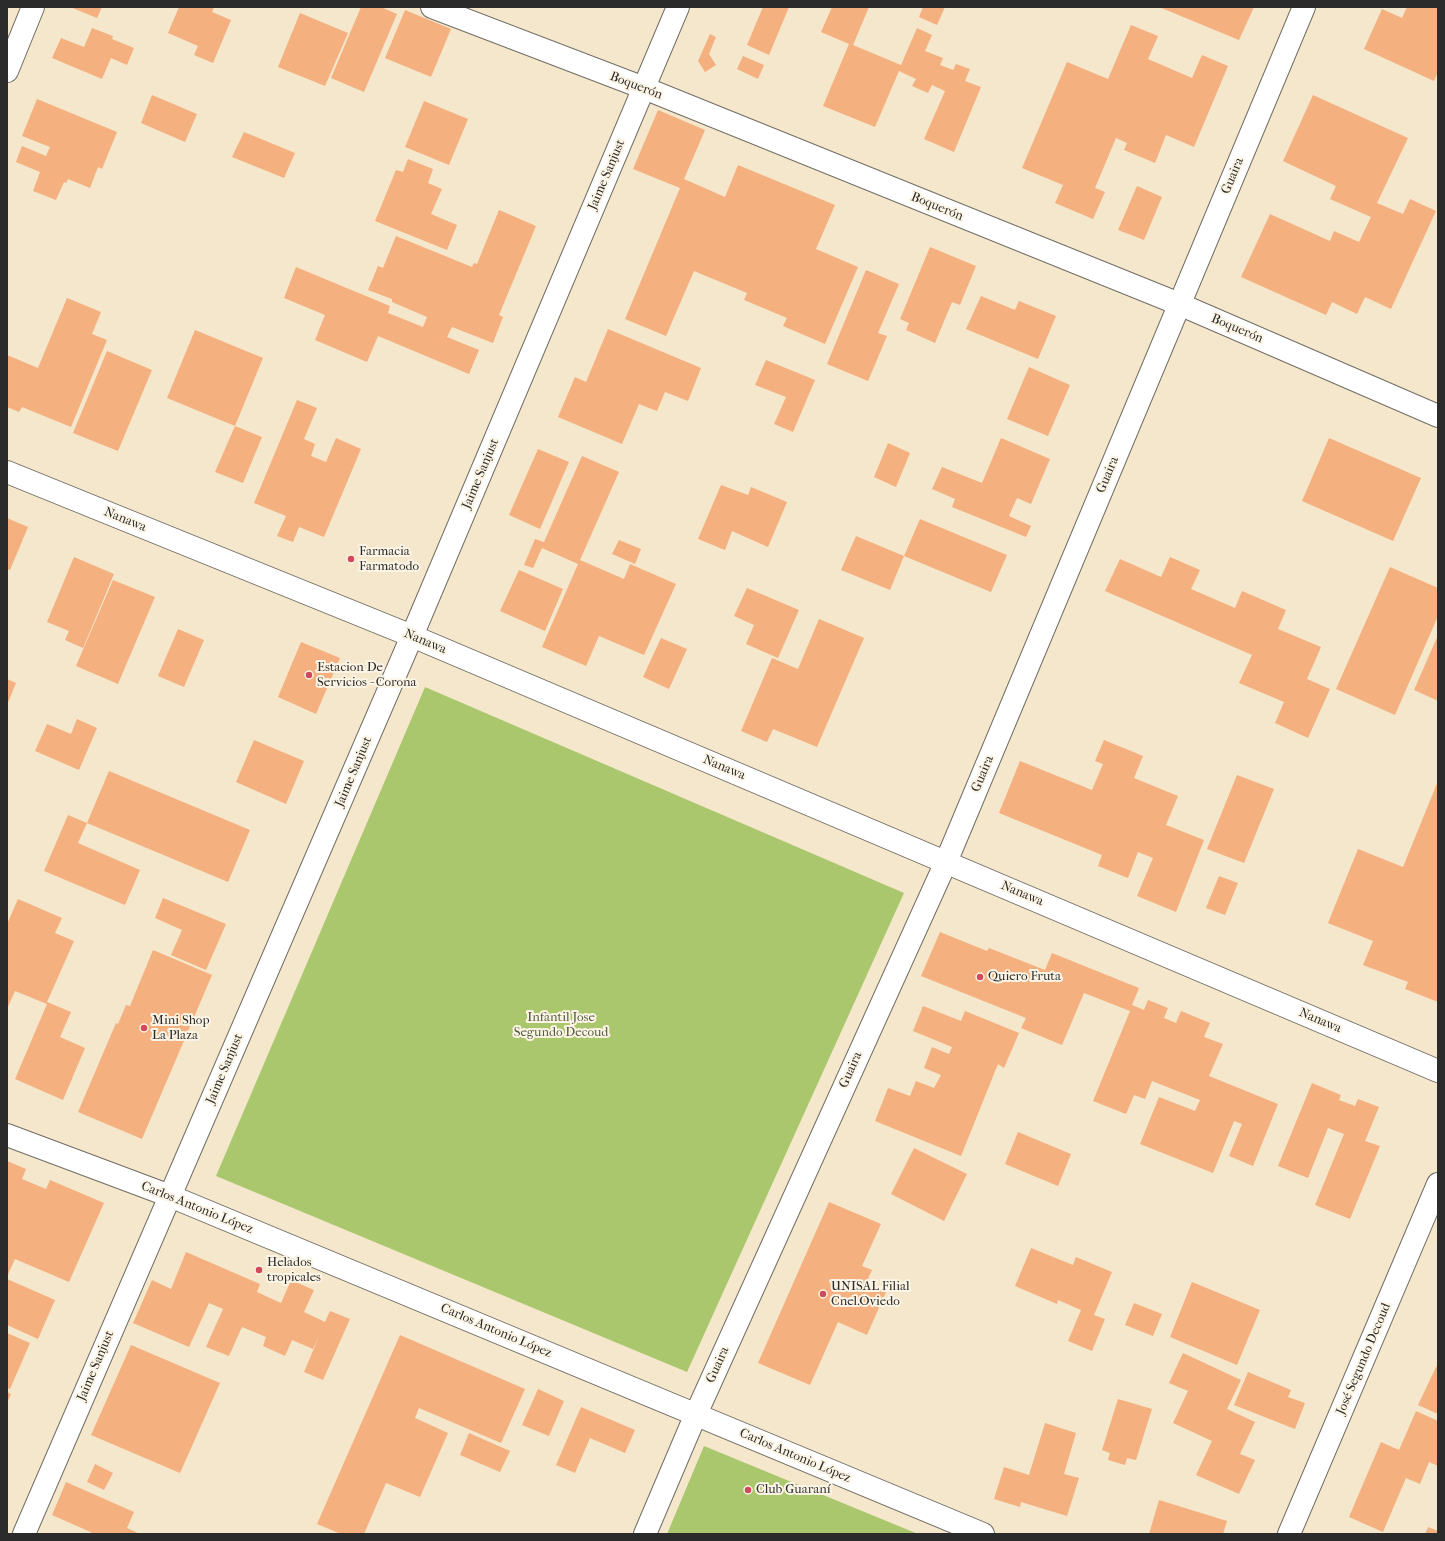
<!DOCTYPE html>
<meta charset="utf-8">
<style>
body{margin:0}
#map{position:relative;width:1445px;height:1541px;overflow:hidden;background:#f4e7cc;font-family:"IM FELL French Canon",serif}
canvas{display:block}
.frame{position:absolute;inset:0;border:8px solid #2b2b2b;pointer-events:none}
</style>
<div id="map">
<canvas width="1445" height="1541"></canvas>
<div class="frame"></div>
</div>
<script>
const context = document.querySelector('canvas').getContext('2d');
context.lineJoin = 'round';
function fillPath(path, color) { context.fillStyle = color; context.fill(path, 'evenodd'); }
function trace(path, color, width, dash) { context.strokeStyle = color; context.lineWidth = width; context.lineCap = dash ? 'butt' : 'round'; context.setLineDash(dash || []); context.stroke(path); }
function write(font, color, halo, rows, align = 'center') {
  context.font = font + ' "IM FELL French Canon",serif'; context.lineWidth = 4; context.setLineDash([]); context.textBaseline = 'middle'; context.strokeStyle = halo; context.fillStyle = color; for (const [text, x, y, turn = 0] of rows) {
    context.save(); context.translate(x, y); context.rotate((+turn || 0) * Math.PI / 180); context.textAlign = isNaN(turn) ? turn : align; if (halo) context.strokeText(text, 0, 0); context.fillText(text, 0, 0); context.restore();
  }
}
fillPath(new Path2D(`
 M 425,687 L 904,893 L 687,1372 L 216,1176 Z
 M 704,1446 L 918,1534 L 667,1534 Z`), '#abc76d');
fillPath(new Path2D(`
 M 70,7 L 102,7 L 97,18 Z
 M 179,7 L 214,7 L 212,12 L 231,20 L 213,63 L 194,55 L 198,46 L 168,33 Z
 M 361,7 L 381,7 L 397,14 L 364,92 L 331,78 Z
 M 763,7 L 789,7 L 769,55 L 747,45 Z
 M 832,7 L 869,7 L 853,45 L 901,65 L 917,28 L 932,35 L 925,51 L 943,58 L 940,65 L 953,70 L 956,64 L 970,69 L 965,81 L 981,87 L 954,152 L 924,139 L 945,91 L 932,85 L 928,93 L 912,86 L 916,79 L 899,71 L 875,127 L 823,106 L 849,44 L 821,32 Z
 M 923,7 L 945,7 L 937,25 L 919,17 Z
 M 1159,7 L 1254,7 L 1239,40 Z
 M 1407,7 L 1438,7 L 1438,72 L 1434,81 L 1364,49 L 1382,9 L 1402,18 Z
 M 405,10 L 451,29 L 431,77 L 385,58 Z
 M 300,13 L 348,33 L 325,86 L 278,67 Z
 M 1131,25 L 1158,36 L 1148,59 L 1192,78 L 1202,55 L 1228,66 L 1194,147 L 1166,135 L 1155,163 L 1124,150 L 1127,143 L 1116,138 L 1095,188 L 1105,192 L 1093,219 L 1055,203 L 1063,185 L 1022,168 L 1067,62 L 1108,79 Z
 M 92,28 L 113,36 L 112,39 L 134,48 L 127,65 L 111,58 L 102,79 L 52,58 L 61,38 L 84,47 Z
 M 710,34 L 716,37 L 709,54 L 716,65 L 705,72 L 698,61 Z
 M 743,56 L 764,65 L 758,79 L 737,69 Z
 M 152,95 L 197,114 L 185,142 L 141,123 Z
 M 1313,95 L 1408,138 L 1377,203 L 1403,214 L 1410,199 L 1436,211 L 1391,309 L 1365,297 L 1357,314 L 1332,302 L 1326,315 L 1241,277 L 1270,214 L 1330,241 L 1334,231 L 1359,242 L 1371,217 L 1330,199 L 1336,186 L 1283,161 Z
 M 37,99 L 117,132 L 102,169 L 98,167 L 90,188 L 68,179 L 66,183 L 64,182 L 56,200 L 33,191 L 40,172 L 16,162 L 22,146 L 46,156 L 50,147 L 22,136 Z
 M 424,101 L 468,119 L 449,165 L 405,147 Z
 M 658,110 L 705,130 L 684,179 L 725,197 L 738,165 L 835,205 L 816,249 L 858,267 L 825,344 L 783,326 L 787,318 L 744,300 L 747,293 L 694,271 L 666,336 L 625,319 L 680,188 L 633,169 Z
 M 244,132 L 295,153 L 284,178 L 232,157 Z
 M 408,159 L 433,169 L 428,183 L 442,189 L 431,214 L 457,225 L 447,250 L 375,221 L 396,170 L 403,172 Z
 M 1137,186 L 1162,197 L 1144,240 L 1118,230 Z
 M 499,210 L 536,226 L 499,315 L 503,317 L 493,343 L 452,327 L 447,337 L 479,350 L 469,374 L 378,336 L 367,362 L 315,340 L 325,315 L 284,298 L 296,267 L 390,306 L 388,313 L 423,327 L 427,317 L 392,302 L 392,299 L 368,290 L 378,266 L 383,268 L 396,236 L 472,267 L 474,263 L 477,264 Z
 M 930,247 L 976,266 L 960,305 L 952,302 L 935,343 L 906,330 L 909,323 L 900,319 Z
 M 866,270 L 899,284 L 878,333 L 887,336 L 868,381 L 827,364 Z
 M 981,296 L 1015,310 L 1019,301 L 1056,316 L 1038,359 L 966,329 Z
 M 67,298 L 101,312 L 92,334 L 107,340 L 71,427 L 22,407 L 19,412 L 7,407 L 7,355 L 38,368 Z
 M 608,329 L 701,368 L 688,401 L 665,392 L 657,411 L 639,404 L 622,444 L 558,417 L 575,377 L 586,382 Z
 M 195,330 L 263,358 L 235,426 L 167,398 Z
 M 107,351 L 152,370 L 118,451 L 73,433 Z
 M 766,360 L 815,380 L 793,432 L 774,424 L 786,397 L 755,385 Z
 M 1029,367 L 1070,385 L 1048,436 L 1007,419 Z
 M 297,400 L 317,408 L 304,439 L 315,444 L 311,456 L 326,462 L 336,438 L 361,449 L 324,537 L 299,527 L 293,542 L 277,536 L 286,516 L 254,503 Z
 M 235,426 L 262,437 L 243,483 L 215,472 Z
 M 1001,438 L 1050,459 L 1031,504 L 1017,498 L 1009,516 L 1031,526 L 1026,537 L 952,507 L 955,499 L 932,489 L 942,467 L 982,483 Z
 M 1329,438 L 1421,478 L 1393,541 L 1302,501 Z
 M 888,443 L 910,453 L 896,487 L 874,477 Z
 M 538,449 L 569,462 L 540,529 L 509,515 Z
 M 582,456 L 619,472 L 580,560 L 624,579 L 630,564 L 676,584 L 644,655 L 599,636 L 586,666 L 542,647 L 578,564 L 542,548 L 533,568 L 524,565 L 535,539 L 544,542 Z
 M 721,485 L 748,495 L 751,487 L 787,502 L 768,547 L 732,531 L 725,550 L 698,539 Z
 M 7,518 L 28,527 L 10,570 L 7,569 Z
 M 920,519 L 1007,555 L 991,592 L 904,556 L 890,590 L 841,570 L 856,536 L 904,556 Z
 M 619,540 L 641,549 L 635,564 L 612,554 Z
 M 74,557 L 114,574 L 83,648 L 65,640 L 69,631 L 47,622 Z
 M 1170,557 L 1200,570 L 1191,589 L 1235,608 L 1242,591 L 1286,610 L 1278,629 L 1321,647 L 1307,679 L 1330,689 L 1308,738 L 1275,723 L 1284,702 L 1239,683 L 1252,655 L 1105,591 L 1120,559 L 1161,577 Z
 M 1390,567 L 1438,588 L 1438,616 L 1395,715 L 1336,689 Z
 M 519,570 L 563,589 L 545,631 L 500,611 Z
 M 113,580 L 155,597 L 118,684 L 76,666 Z
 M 747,588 L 799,610 L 778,658 L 746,644 L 754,625 L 734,616 Z
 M 819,619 L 864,638 L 817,747 L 773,729 L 767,742 L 741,731 L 772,658 L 798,669 Z
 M 178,629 L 204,640 L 184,687 L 158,676 Z
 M 1438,635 L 1438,701 L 1414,690 Z
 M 661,638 L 687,649 L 669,689 L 643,677 Z
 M 301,642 L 340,658 L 316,714 L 278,697 Z
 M 7,679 L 16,683 L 7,705 Z
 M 77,719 L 97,728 L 79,770 L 35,751 L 47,724 L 71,734 Z
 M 254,740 L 304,761 L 286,804 L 236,782 Z
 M 1104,740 L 1143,756 L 1134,778 L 1178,796 L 1166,825 L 1204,840 L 1176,912 L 1137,896 L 1153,858 L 1138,852 L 1128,878 L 1098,866 L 1102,855 L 999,813 L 1020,761 L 1092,790 L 1103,764 L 1095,761 Z
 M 109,771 L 250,830 L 228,882 L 87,823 Z
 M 1237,775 L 1274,789 L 1244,863 L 1207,849 Z
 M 1438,781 L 1438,1002 L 1405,989 L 1408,982 L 1363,965 L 1373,941 L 1328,923 L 1358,849 L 1403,867 Z
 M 68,815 L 87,823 L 78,843 L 140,870 L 125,905 L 44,871 Z
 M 1219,876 L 1238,883 L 1225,915 L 1206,908 Z
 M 163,898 L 226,924 L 206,970 L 171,955 L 182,930 L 155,918 Z
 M 18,899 L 62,918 L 55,933 L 74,941 L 47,1002 L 71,1012 L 60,1037 L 85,1048 L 63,1100 L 15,1079 L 47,1004 L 15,991 L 7,1009 L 7,924 Z
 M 940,932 L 987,951 L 989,948 L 1045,970 L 1052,953 L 1139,988 L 1132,1005 L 1144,1010 L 1148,1000 L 1168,1008 L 1164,1018 L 1176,1023 L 1181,1011 L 1210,1023 L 1204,1037 L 1223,1044 L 1209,1076 L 1278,1104 L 1253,1166 L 1229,1156 L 1242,1124 L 1234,1121 L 1213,1173 L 1140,1144 L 1159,1097 L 1195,1111 L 1200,1100 L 1152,1081 L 1145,1099 L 1134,1095 L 1126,1114 L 1093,1101 L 1130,1011 L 1084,993 L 1062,1045 L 1021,1028 L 1026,1018 L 921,976 Z
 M 153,950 L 212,975 L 142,1139 L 78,1112 L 116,1023 L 118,1024 L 126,1005 L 130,1006 Z
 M 923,1006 L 961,1021 L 965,1011 L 1019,1033 L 1004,1068 L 998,1064 L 961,1156 L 875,1121 L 888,1088 L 910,1096 L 916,1081 L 934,1088 L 941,1075 L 924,1068 L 932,1047 L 949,1054 L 952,1047 L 913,1031 Z
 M 1312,1083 L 1341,1095 L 1339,1100 L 1355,1106 L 1358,1099 L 1379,1107 L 1365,1141 L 1380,1146 L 1350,1219 L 1315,1205 L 1344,1134 L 1328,1128 L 1308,1178 L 1278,1166 Z
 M 1018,1132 L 1071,1154 L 1058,1186 L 1005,1164 Z
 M 914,1148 L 967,1174 L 944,1221 L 891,1194 Z
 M 7,1161 L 26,1169 L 22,1179 L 46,1189 L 50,1180 L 104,1203 L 69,1282 L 15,1259 L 7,1277 Z
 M 829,1202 L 881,1224 L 862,1266 L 872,1270 L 866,1283 L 886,1292 L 867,1335 L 838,1322 L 810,1385 L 758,1363 Z
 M 1031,1248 L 1073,1265 L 1076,1257 L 1112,1272 L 1094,1315 L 1105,1319 L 1092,1351 L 1068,1341 L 1081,1310 L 1058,1300 L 1057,1304 L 1015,1286 Z
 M 186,1252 L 260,1284 L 257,1292 L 281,1303 L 291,1280 L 314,1290 L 304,1312 L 325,1322 L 330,1311 L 350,1319 L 323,1380 L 304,1372 L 320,1334 L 313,1349 L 292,1340 L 285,1356 L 263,1346 L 266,1337 L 242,1327 L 229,1356 L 206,1347 L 223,1309 L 209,1303 L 189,1347 L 133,1323 L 152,1280 L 171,1289 Z
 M 7,1279 L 55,1300 L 38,1339 L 7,1325 Z
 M 1192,1282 L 1260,1310 L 1237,1365 L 1170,1337 Z
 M 1134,1303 L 1162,1314 L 1153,1336 L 1125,1325 Z
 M 7,1333 L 30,1343 L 10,1389 L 7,1388 Z
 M 400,1335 L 525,1389 L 501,1443 L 419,1408 L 415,1418 L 448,1433 L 420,1497 L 386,1483 L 364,1534 L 341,1534 L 317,1524 Z
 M 131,1345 L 220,1383 L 180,1473 L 91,1435 Z
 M 1183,1353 L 1241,1380 L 1227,1409 L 1255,1422 L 1240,1454 L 1255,1460 L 1239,1494 L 1196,1475 L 1212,1441 L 1173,1423 L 1188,1391 L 1169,1383 Z
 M 1438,1363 L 1438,1414 L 1418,1405 Z
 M 1248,1372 L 1291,1390 L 1288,1397 L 1305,1403 L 1295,1429 L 1234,1405 Z
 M 538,1389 L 564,1401 L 549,1436 L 522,1425 Z
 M 7,1392 L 11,1394 L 7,1403 Z
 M 1118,1399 L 1152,1409 L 1136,1460 L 1127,1458 L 1125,1465 L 1108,1460 L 1110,1453 L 1102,1450 Z
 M 581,1407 L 635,1430 L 625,1453 L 590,1438 L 575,1473 L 556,1465 Z
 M 1416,1411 L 1438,1421 L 1438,1466 L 1429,1462 L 1420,1484 L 1406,1478 L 1383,1532 L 1349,1517 L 1381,1442 L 1399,1450 Z
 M 1045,1423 L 1076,1433 L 1064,1474 L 1079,1478 L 1067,1516 L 1021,1502 L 1020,1507 L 994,1499 L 1004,1467 L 1029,1475 Z
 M 469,1433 L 510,1451 L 500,1472 L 460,1455 Z
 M 95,1464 L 113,1473 L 104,1490 L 87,1482 Z
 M 66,1482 L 134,1512 L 127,1528 L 140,1534 L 95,1534 L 52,1515 Z
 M 1159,1500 L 1227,1521 L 1223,1534 L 1149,1534 Z
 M 1428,1527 L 1438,1531 L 1438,1534 L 1425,1534 Z`), '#f4b07f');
const minor = new Path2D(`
 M 432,7 L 644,88 L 1179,304 L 1438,416
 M 7,71 L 33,7
 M 7,472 L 412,636 L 1438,1071
 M 7,1135 L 170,1196 L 983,1534
 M 645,1534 L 696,1414 L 946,862 L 1304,7
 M 1289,1534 L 1438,1184`);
const secondary = new Path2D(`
 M 24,1534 L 412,636 L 678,7`);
trace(minor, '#716d63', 24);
trace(secondary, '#716d63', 24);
trace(minor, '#fff', 22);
trace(secondary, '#fff', 22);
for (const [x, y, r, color] of [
 [351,559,4,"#d1495b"],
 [309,675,4,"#d1495b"],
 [980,977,4,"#d1495b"],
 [144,1028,4,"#d1495b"],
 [259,1270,4,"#d1495b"],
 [823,1294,4,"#d1495b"],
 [748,1490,4,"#d1495b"]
]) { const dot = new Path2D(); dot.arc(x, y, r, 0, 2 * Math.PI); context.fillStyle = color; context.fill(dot); trace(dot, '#fcf5e5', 1.5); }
write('13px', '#2b2b2b', '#fcf5e5', [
 ["Boquerón",636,86,21],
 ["Jaime Sanjust",607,175,-67],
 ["Guaira",1233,176,-67],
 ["Boquerón",937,207,22],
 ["Boquerón",1237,329,23],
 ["Jaime Sanjust",481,474,-67],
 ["Guaira",1108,475,-67],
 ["Nanawa",125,520,22],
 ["Nanawa",425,642,23],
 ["Nanawa",724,768,23],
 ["Jaime Sanjust",354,772,-67],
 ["Guaira",983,774,-67],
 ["Nanawa",1022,894,23],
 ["Nanawa",1320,1021,23],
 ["Jaime Sanjust",225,1069,-67],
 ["Guaira",851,1070,-66],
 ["Carlos Antonio López",197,1208,22],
 ["Carlos Antonio López",496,1331,23],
 ["José Segundo Decoud",1364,1359,-67],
 ["Guaira",718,1365,-66],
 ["Jaime Sanjust",96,1366,-67],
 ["Carlos Antonio López",795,1456,23]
]);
write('13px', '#2b2b2b', '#fcf5e5', [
 ["Farmacia",359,552],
 ["Farmatodo",359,567],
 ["Estacion De",317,668],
 ["Servicios - Corona",317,683],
 ["Quiero Fruta",988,977],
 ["Mini Shop",152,1021],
 ["La Plaza",152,1036],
 ["Helados",267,1263],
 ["tropicales",267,1278],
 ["UNISAL Filial",831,1287],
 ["Cnel.Oviedo",831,1302],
 ["Club Guaraní",756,1490]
], 'left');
write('13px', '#515a3f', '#fcf5e5', [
 ["Infantil Jose",561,1018],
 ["Segundo Decoud",561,1033]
]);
</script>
